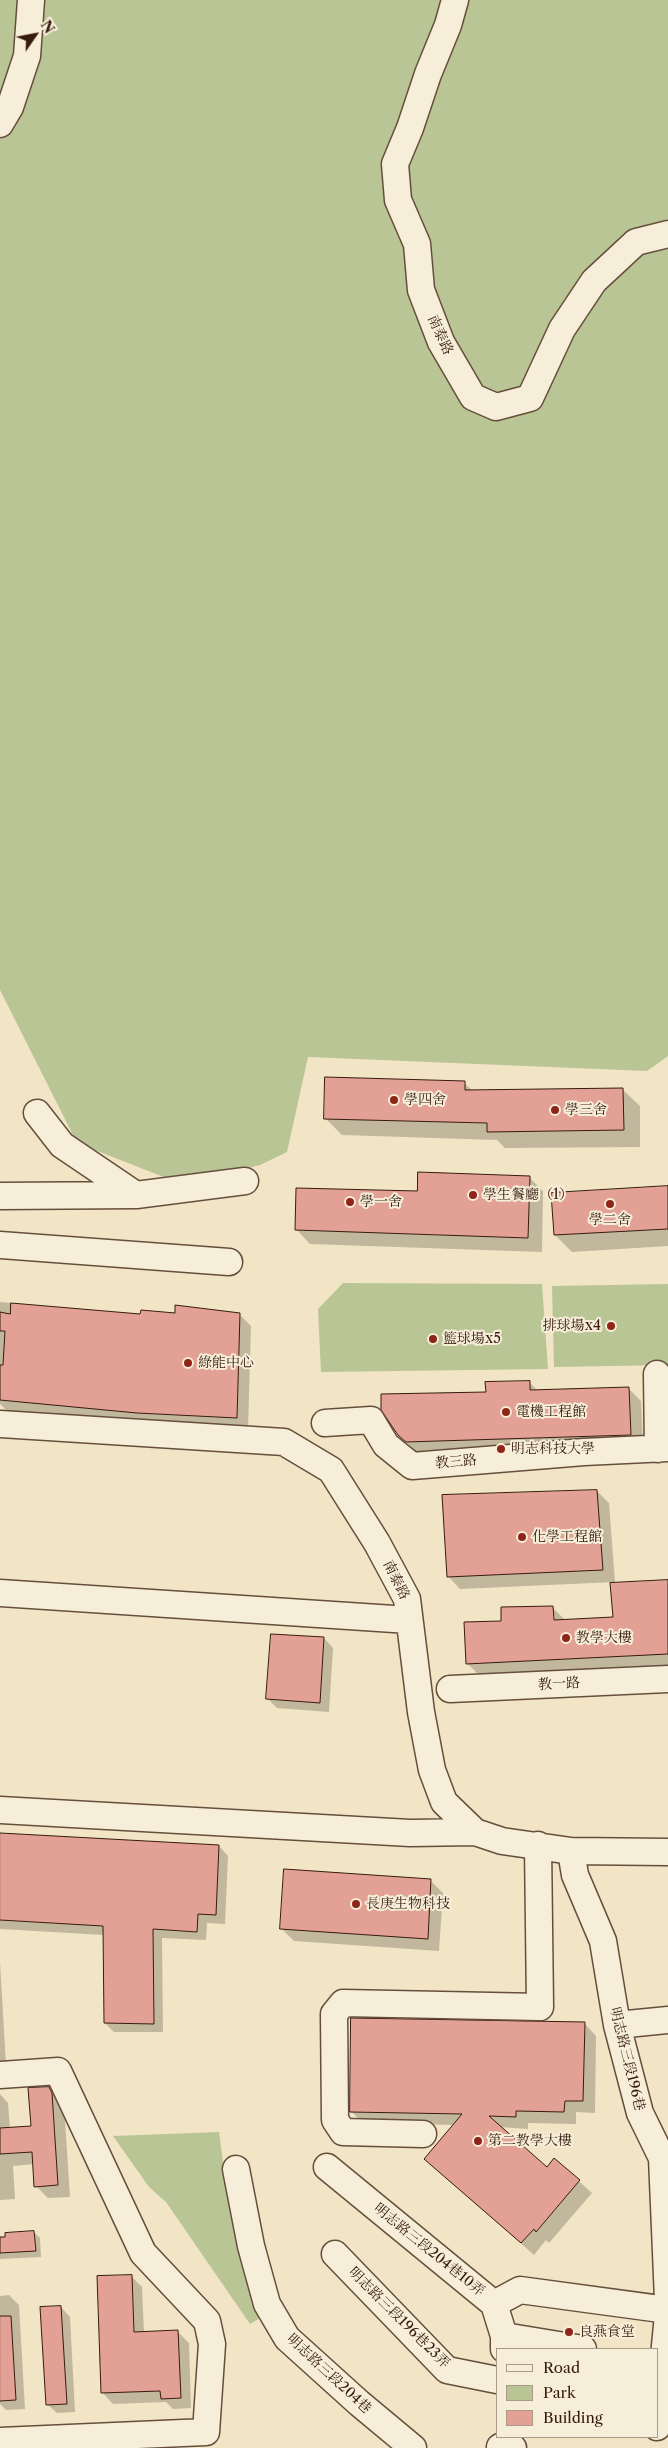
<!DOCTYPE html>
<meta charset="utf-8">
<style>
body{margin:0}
#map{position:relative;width:668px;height:2448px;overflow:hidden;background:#f1e5c5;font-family:"Libre Caslon Text",serif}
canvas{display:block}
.legend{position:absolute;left:496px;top:2348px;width:162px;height:90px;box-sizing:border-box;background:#f6eed9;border:1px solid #aa9a88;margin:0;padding:6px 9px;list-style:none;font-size:15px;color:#371b0f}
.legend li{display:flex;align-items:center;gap:10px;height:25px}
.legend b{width:25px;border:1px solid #aa9a88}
.north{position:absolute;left:10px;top:10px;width:50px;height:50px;-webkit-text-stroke:4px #f6eed9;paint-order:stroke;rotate:57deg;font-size:14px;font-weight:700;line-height:20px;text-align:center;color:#371b0f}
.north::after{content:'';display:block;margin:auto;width:18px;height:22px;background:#371b0f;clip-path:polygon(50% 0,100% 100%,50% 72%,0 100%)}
</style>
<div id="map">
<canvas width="668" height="2448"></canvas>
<ul class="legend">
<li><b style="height:6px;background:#f6eed9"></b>Road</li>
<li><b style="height:14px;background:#b9c595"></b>Park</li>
<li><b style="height:14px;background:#e2a194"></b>Building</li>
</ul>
<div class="north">N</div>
</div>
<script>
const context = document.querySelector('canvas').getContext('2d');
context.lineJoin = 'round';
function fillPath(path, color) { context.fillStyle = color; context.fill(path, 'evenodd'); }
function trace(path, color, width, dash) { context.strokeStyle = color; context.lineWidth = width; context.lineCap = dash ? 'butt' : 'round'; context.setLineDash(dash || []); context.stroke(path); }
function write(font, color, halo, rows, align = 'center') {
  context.font = font + ' "Libre Caslon Text","Noto Serif TC",serif'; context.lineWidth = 4; context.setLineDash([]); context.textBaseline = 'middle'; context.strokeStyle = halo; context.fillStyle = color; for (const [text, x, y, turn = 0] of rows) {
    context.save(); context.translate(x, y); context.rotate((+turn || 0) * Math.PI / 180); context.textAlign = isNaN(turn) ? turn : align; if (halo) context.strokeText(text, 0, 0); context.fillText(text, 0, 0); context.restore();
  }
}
fillPath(new Path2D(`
 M 0,0 L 668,0 L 668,1056 L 647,1071 L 308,1057 L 287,1152 L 260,1165 L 184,1185 L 77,1143 L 0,990 Z
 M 343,1283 L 542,1284 L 548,1369 L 321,1372 L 318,1309 Z
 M 668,1284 L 668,1365 L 554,1367 L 552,1286 Z
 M 219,2132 L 227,2192 L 260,2318 L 250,2324 L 166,2202 L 149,2187 L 113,2136 Z`), '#b9c595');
fillPath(new Path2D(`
 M 464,1083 L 473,1091 L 622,1089 L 640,1106 L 640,1147 L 505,1148 L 497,1140 L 342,1135 L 325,1118 Z
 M 529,1177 L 543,1191 L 542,1252 L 310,1244 L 296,1229 L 418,1193 Z
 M 668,1188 L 668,1246 L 572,1252 L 555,1235 Z
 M 0,1302 L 142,1315 L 239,1314 L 251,1326 L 248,1430 L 8,1412 L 0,1404 Z
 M 529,1382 L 538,1391 L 629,1389 L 641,1401 L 643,1446 L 419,1454 L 398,1434 L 487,1393 Z
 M 597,1491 L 609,1503 L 615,1582 L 460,1589 L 448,1576 Z
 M 668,1582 L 668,1667 L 480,1676 L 468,1664 L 503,1622 L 552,1607 L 565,1620 L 614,1618 Z
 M 324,1638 L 333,1648 L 329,1712 L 277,1708 L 268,1699 Z
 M 0,1834 L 219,1846 L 228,1856 L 225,1924 L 207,1923 L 206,1940 L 162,1938 L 163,2032 L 114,2032 L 105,2023 L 104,1935 L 0,1929 Z
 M 431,1881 L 443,1893 L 439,1951 L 294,1941 L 281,1928 Z
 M 0,1962 L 6,2065 L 0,2065 Z
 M 584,2023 L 596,2036 L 595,2113 L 576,2112 L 576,2124 L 528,2123 L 528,2129 L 500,2127 L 547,2169 L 555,2160 L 592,2193 L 549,2243 L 546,2240 L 534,2255 L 438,2171 L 454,2125 L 363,2123 L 351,2111 Z
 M 48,2088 L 64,2106 L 70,2197 L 48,2198 L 36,2186 L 34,2164 L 13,2166 L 15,2199 L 0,2200 L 0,2094 L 8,2103 L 10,2129 L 32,2127 Z
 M 34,2232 L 40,2238 L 41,2257 L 0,2259 L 0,2238 Z
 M 131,2276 L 142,2287 L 144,2333 L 178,2332 L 189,2343 L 191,2408 L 173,2409 L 166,2402 L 113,2404 L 102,2392 Z
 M 9,2295 L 19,2305 L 25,2409 L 6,2410 L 0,2404 L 0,2296 Z
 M 61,2307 L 70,2317 L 75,2412 L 57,2413 L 47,2404 Z`), '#0003');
const building = new Path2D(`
 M 325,1077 L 465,1081 L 465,1090 L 623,1088 L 624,1130 L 487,1132 L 487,1123 L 324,1119 Z
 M 418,1172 L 530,1176 L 528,1238 L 295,1230 L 296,1188 L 417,1191 Z
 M 668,1186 L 668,1229 L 554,1235 L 551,1193 Z
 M 11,1303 L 140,1314 L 141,1310 L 175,1313 L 175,1305 L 240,1313 L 237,1418 L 137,1413 L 0,1400 L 0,1365 L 3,1365 L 5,1331 L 0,1331 L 0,1312 L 10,1314 Z
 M 530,1381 L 530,1390 L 629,1387 L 631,1435 L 406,1442 L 398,1435 L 381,1410 L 381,1394 L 486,1392 L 485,1382 Z
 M 597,1490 L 603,1570 L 447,1577 L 442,1495 Z
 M 668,1580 L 668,1654 L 466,1664 L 464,1622 L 501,1621 L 501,1607 L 553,1606 L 554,1620 L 613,1617 L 610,1583 Z
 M 271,1634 L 324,1637 L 320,1703 L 266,1699 Z
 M 0,1833 L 219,1845 L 216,1915 L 198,1914 L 197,1932 L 153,1929 L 154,2024 L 104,2023 L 103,1926 L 0,1920 Z
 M 284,1869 L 431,1879 L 428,1939 L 280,1929 Z
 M 351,2018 L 585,2022 L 583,2101 L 565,2101 L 564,2112 L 516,2111 L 516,2117 L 489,2116 L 547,2167 L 554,2158 L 580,2180 L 536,2232 L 534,2229 L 521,2243 L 424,2159 L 462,2114 L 350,2112 Z
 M 49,2087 L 52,2093 L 58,2185 L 34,2187 L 32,2152 L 0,2154 L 0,2128 L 31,2126 L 28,2088 Z
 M 34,2231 L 36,2251 L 0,2253 L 0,2237 L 5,2237 L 5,2233 Z
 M 132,2275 L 134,2332 L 178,2330 L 181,2398 L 161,2399 L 160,2391 L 101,2393 L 97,2276 Z
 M 61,2306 L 67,2404 L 46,2405 L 40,2307 Z
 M 0,2316 L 11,2316 L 16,2400 L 0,2401 Z`);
fillPath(building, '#e2a194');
trace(building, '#371b0f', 1);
const minor = new Path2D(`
 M 455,0 L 448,25 L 428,74 L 410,128 L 395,164 L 398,200 L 417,244 L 421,290 L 441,342 L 473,397 L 496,407 L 530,398 L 562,329 L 594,281 L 636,242 L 668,234
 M 0,124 L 10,107 L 27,56 L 31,0
 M 37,1113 L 62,1145 L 136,1195
 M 0,1196 L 136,1195 L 245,1181
 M 0,1245 L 229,1262
 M 657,1374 L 658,1449
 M 325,1423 L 371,1420 L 386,1445 L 412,1466 L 584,1452 L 668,1448
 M 0,1424 L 284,1442 L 331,1470 L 377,1543 L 407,1599 L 421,1712 L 432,1770 L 444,1802 L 475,1832 L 502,1841 L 571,1851 L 668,1852
 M 0,1593 L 409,1620
 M 450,1689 L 668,1679
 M 0,1810 L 410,1833 L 475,1832
 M 571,1851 L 575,1875 L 603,1941 L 617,2025 L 640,2113 L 662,2158 L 668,2300
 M 617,2025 L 668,2020
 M 0,2075 L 58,2071 L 143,2253 L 207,2321 L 212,2344 L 206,2432 L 0,2441
 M 423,2134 L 343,2132 L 335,2120 L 334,2014 L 343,2003 L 540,2007 L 538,1845
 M 327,2167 L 494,2304 L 504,2336 L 504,2349
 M 236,2169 L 251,2246 L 267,2304 L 287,2338 L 359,2403 L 413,2448
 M 335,2254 L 447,2370 L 497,2380
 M 494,2304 L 520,2290 L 668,2310
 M 504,2336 L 583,2349
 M 657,2427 L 668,2315
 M 500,2447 L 513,2448`);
trace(minor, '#664e3c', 29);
trace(minor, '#f6eed9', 26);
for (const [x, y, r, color] of [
 [394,1100,5,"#8f2418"],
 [555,1110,5,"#8f2418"],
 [473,1195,5,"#8f2418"],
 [350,1202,5,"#8f2418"],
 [610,1204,5,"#8f2418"],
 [611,1326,5,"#8f2418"],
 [433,1339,5,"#8f2418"],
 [188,1363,5,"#8f2418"],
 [506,1412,5,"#8f2418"],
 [501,1449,5,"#8f2418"],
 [522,1537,5,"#8f2418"],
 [566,1638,5,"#8f2418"],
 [356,1904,5,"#8f2418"],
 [478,2141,5,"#8f2418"],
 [569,2332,5,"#8f2418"]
]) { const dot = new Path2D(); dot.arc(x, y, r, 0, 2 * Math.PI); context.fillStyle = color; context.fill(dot); trace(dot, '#f6eed9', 2); }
write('14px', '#371b0f', '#f6eed9', [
 ["南泰路",440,335,66],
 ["教三路",456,1462,-5],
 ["南泰路",396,1580,64],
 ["教一路",559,1684,-3],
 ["明志路三段196巷",627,2059,76],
 ["明志路三段204巷10弄",429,2250,39],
 ["明志路三段196巷23弄",399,2318,45],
 ["明志路三段204巷",329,2374,43]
]);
write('14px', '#371b0f', '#f6eed9', [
 ["學四舍",404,1100],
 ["學三舍",565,1110],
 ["學生餐廳（1）",483,1195],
 ["學一舍",360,1202],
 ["學二舍",610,1220,"center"],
 ["排球場x4",601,1326,"right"],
 ["籃球場x5",443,1339],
 ["綠能中心",198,1363],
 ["電機工程館",516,1412],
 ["明志科技大學",511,1449],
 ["化學工程館",532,1537],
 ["教學大樓",576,1638],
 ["長庚生物科技",366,1904],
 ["第二教學大樓",488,2141],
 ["良燕食堂",579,2332]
], 'left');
</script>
